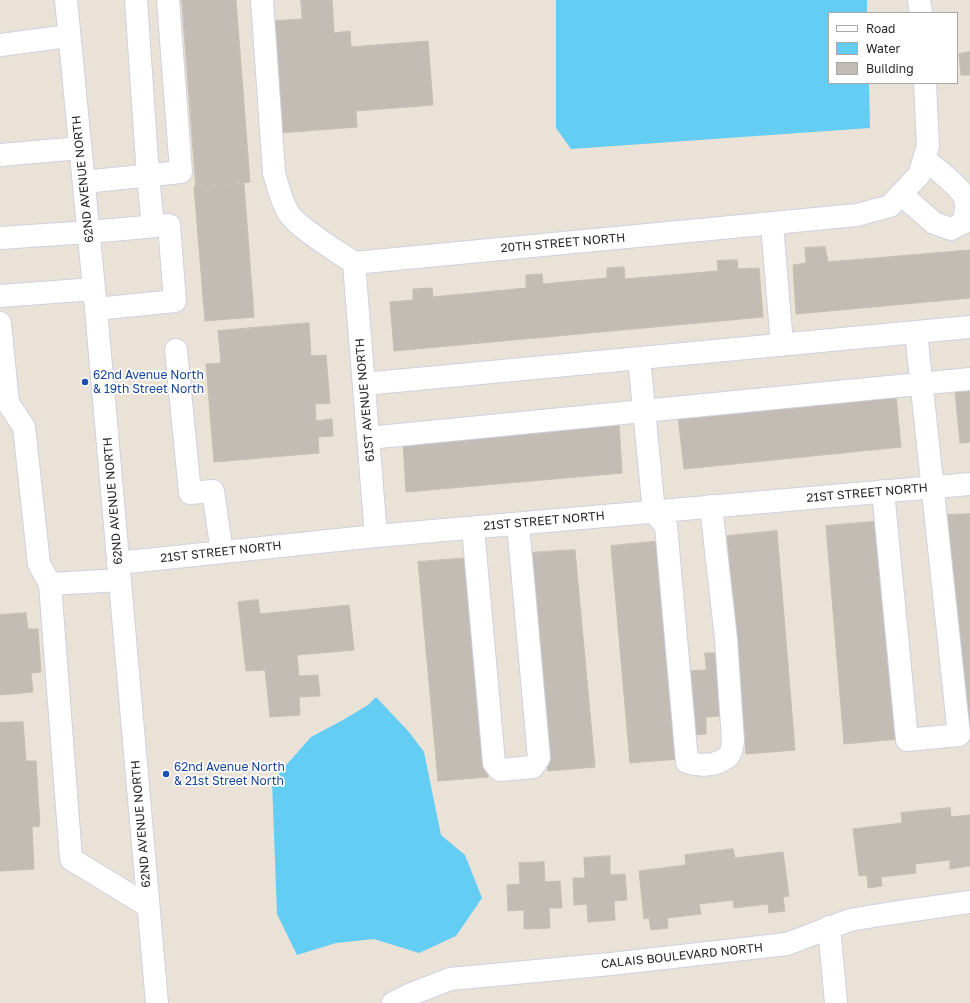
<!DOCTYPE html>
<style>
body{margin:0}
#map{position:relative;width:970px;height:1003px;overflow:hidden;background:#ebe2d7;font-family:"Golos Text",sans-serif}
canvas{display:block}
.legend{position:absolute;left:828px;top:12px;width:130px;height:72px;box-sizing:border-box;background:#fff;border:1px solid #a9a9a9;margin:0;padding:5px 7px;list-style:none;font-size:12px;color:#272727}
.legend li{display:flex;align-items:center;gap:8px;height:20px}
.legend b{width:20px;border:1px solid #a9a9a9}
</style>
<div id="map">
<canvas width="970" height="1003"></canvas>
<ul class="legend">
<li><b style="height:5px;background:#fff"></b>Road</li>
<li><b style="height:11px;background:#64cdf3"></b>Water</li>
<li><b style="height:11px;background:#c2bcb4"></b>Building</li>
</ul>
</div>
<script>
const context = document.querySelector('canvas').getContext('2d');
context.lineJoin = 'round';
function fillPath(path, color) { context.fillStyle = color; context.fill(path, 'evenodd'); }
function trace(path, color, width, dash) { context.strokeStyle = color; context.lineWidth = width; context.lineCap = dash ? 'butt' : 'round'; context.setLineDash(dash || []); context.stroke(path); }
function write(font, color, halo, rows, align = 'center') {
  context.font = font + ' "Golos Text",sans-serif'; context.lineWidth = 3.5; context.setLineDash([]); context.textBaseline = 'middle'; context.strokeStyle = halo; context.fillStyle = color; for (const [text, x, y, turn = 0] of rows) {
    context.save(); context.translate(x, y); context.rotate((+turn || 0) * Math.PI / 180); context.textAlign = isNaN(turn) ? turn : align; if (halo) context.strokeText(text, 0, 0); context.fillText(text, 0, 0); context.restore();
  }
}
fillPath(new Path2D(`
 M 556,0 L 867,0 L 867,13 L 829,13 L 829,83 L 869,83 L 870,128 L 571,149 L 556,128 Z
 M 376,697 L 409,732 L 424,752 L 441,835 L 465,855 L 482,898 L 456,936 L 419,953 L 374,939 L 336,943 L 297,955 L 277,914 L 272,781 L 311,737 L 343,720 L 368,705 Z`), '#64cdf3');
const building = new Path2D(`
 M 182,0 L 236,0 L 250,182 L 196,186 Z
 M 301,0 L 332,0 L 334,33 L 350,31 L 351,47 L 428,41 L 433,105 L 356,111 L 357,127 L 280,133 L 271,21 L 302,19 Z
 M 970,52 L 970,75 L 961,75 L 959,54 Z
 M 244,183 L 254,317 L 205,321 L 194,187 Z
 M 825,247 L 828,262 L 970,250 L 970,298 L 796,314 L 793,265 L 806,263 L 805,248 Z
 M 737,260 L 738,269 L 759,268 L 763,317 L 394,351 L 390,302 L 413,300 L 413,289 L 432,288 L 433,297 L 526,288 L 526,275 L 542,274 L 543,284 L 607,278 L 607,268 L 624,267 L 625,279 L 718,271 L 717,261 Z
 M 309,323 L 311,356 L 326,355 L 330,403 L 315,404 L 316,421 L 332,419 L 333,436 L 318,437 L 319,453 L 214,462 L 206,364 L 221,363 L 218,331 Z
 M 970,391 L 970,442 L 960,443 L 955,392 Z
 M 896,395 L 901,447 L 684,469 L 678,417 Z
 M 619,424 L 622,473 L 406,492 L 403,443 Z
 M 970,514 L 970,732 L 965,733 L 947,515 Z
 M 882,521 L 900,739 L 844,744 L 826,526 Z
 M 777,531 L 795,750 L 746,754 L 727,536 Z
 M 661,541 L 680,759 L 630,763 L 611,546 Z
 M 575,550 L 595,767 L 548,771 L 528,553 Z
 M 468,558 L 488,777 L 438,781 L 418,562 Z
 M 258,600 L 260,614 L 349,605 L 354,650 L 297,655 L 299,676 L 318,675 L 320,696 L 299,697 L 300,715 L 270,717 L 265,670 L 246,671 L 238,602 Z
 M 26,613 L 28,629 L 38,629 L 41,672 L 31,673 L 33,692 L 0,695 L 0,615 Z
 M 705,653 L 721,653 L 724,716 L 706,717 L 706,734 L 691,735 L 688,671 L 706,670 Z
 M 23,722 L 26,761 L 36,761 L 40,826 L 32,827 L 34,869 L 0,871 L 0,723 Z
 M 950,808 L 951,817 L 970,815 L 970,866 L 950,869 L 950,860 L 915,864 L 916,873 L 881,877 L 882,886 L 868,888 L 867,875 L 859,876 L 853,829 L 902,823 L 901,813 Z
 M 733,849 L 735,858 L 783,852 L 789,896 L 783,897 L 785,911 L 769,913 L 768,904 L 734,908 L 733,900 L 699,904 L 701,914 L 667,918 L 668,928 L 651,930 L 649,918 L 644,919 L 639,871 L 686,865 L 685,855 Z
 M 610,856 L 610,875 L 625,874 L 627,900 L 614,901 L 615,920 L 588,922 L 587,904 L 574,905 L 573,878 L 585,878 L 584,858 Z
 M 544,862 L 545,882 L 560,881 L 562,908 L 549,908 L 550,928 L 524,929 L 524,910 L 508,911 L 507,885 L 520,884 L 519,863 Z`);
fillPath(building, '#c2bcb4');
trace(building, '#c6beb1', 1);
const minor = new Path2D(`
 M 66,0 L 96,309 L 157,1003
 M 136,0 L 148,176 L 153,226
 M 262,0 L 274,173 C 278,187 281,201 289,214 C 301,230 337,251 354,263
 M 919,0 L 921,13
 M 0,45 L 69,36
 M 0,155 L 80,148
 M 84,182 L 181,172 L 168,0
 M 901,194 L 934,223 L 951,229 L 963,223 C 965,216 967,206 965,198 C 959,185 935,168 924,159
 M 772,224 L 782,345
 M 0,238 L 89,232 L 169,225 L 175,301 L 96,309
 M 354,263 L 857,215 L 890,206 L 919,175 L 928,146 L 925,83
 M 354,263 L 376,536
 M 0,296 L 94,289
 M 0,323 L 8,403 L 24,427 L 39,564 L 50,584 L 71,859 L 148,906
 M 176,350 L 190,493 L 213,491 L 222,552
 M 639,358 L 654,512 L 666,526 L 687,762 C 698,766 716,766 726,758 C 732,754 732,747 733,741 L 726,639 L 711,506
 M 364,384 L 970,327
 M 368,438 L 970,379
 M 883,491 L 907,740 L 959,735 L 916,332
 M 473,528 L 494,763 L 500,770 L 533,767 L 539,758 L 518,524
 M 118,563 L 376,536 L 970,484
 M 50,584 L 120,580
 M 829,927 L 836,1003
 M 393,1003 L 409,995 L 450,979 L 611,964 L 787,944 L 850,920 L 886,914 L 970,902`);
trace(minor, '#cdd1e1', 24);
trace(minor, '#fff', 22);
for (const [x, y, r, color] of [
 [85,382,4,"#1a4fb4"],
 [166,774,4,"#1a4fb4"]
]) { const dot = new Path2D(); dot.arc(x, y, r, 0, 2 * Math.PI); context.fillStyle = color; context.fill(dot); trace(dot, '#fff', 1.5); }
write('12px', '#272727', '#fff', [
 ["62ND AVENUE NORTH",83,179,-96],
 ["20TH STREET NORTH",563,243,-5],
 ["61ST AVENUE NORTH",365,400,-95],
 ["21ST STREET NORTH",867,493,-5],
 ["62ND AVENUE NORTH",113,501,-95],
 ["21ST STREET NORTH",544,521,-5],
 ["21ST STREET NORTH",221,552,-6],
 ["62ND AVENUE NORTH",141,824,-95],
 ["CALAIS BOULEVARD NORTH",682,956,-6]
]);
write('12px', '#164399', '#fff', [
 ["62nd Avenue North",93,375],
 ["& 19th Street North",93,389],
 ["62nd Avenue North",174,767],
 ["& 21st Street North",174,781]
], 'left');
</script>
